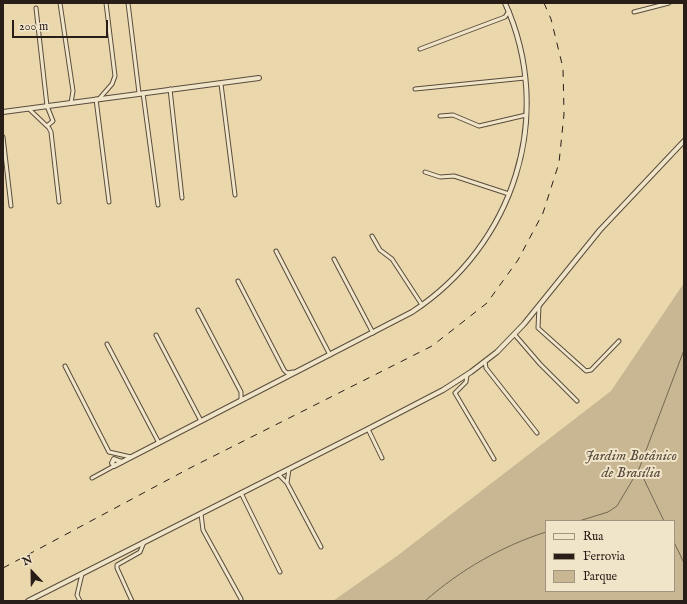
<!DOCTYPE html>
<meta charset="utf-8">
<style>
body{margin:0}
#map{position:relative;width:687px;height:604px;overflow:hidden;background:#ead7ac;font-family:"IM FELL English",serif}
canvas{display:block}
.frame{position:absolute;inset:0;border:4px solid #291d18;pointer-events:none}
.legend{position:absolute;left:545px;top:520px;width:130px;height:72px;box-sizing:border-box;background:#f1e5c9;border:1px solid #a19582;margin:0;padding:5px 7px;list-style:none;font-size:12px;color:#291d18}
.legend li{display:flex;align-items:center;gap:8px;height:20px}
.legend b{width:20px;border:1px solid #a19582}
.north{position:absolute;left:12px;top:552px;width:40px;height:40px;-webkit-text-stroke:3px #f1e5c9;paint-order:stroke;rotate:338deg;font-size:11px;font-weight:700;line-height:16px;text-align:center;color:#291d18}
.north::after{content:'';display:block;margin:auto;width:14px;height:18px;background:#291d18;clip-path:polygon(50% 0,100% 100%,50% 72%,0 100%)}
.scale{position:absolute;left:12px;top:20px;width:96px;height:18px;box-sizing:border-box;border:2px solid #291d18;border-top:0;padding-left:5px;font-size:12px;line-height:14px;white-space:nowrap;color:#291d18;-webkit-text-stroke:3px #f1e5c9;paint-order:stroke}
</style>
<div id="map">
<canvas width="687" height="604"></canvas>
<div class="frame"></div>
<ul class="legend">
<li><b style="height:5px;background:#f1e5c9"></b>Rua</li>
<li><b style="height:5px;background:#291d18"></b>Ferrovia</li>
<li><b style="height:11px;background:#c9b793"></b>Parque</li>
</ul>
<div class="north">N</div>
<div class="scale">200 m</div>
</div>
<script>
const context = document.querySelector('canvas').getContext('2d');
context.lineJoin = 'round';
function fillPath(path, color) { context.fillStyle = color; context.fill(path, 'evenodd'); }
function trace(path, color, width, dash) { context.strokeStyle = color; context.lineWidth = width; context.lineCap = dash ? 'butt' : 'round'; context.setLineDash(dash || []); context.stroke(path); }
function write(font, color, halo, rows, align = 'center') {
  context.font = font + ' "IM FELL English",serif'; context.lineWidth = 4; context.setLineDash([]); context.textBaseline = 'middle'; context.strokeStyle = halo; context.fillStyle = color; for (const [text, x, y, turn = 0] of rows) {
    context.save(); context.translate(x, y); context.rotate((+turn || 0) * Math.PI / 180); context.textAlign = isNaN(turn) ? turn : align; if (halo) context.strokeText(text, 0, 0); context.fillText(text, 0, 0); context.restore();
  }
}
fillPath(new Path2D(`
 M 684,283 L 684,601 L 333,601 L 397,556 L 611,391 ZM 546,521 L 674,521 L 674,591 L 546,591 Z`), '#c9b793');
trace(new Path2D(`
 M 639,469 L 664,521
 M 579,521 L 608,512 L 617,506 L 639,469 L 684,350
 M 674,542 L 684,563
 M 425,601 C 460,570 502,546 546,532`), '#756753', 1);
const minor = new Path2D(`
 M 60,3 L 73,91 L 71,103
 M 128,3 L 139,93
 M 36,8 L 47,106 L 53,121 L 47,126
 M 634,12 L 669,3
 M 420,49 L 505,17 L 509,11
 M 221,84 L 235,195
 M 170,89 L 182,198
 M 415,89 L 525,78
 M 143,93 L 158,205
 M 96,99 L 109,202
 M 99,99 L 112,84 L 115,76 L 106,3
 M 29,109 L 49,128 L 51,132 L 59,202
 M 440,116 L 453,115 L 479,126 L 526,115
 M 3,137 L 11,206
 M 425,172 L 440,177 L 454,176 L 509,194
 M 372,236 L 380,250 L 392,259 L 422,305
 M 276,251 L 330,355
 M 334,259 L 373,333
 M 238,281 L 284,370 L 287,373 L 293,372
 M 539,306 L 538,328 L 586,371 L 591,370 L 619,341
 M 198,310 L 241,392 L 241,400
 M 156,335 L 201,421
 M 515,335 L 540,364 L 577,401
 M 107,344 L 159,443
 M 485,362 L 486,368 L 537,433
 M 65,366 L 109,452 L 131,457
 M 467,375 L 466,382 L 455,393 L 494,459
 M 368,429 L 382,458
 M 278,474 L 287,483 L 321,547
 M 92,478 L 114,466
 M 287,483 L 289,469
 M 241,493 L 280,572
 M 201,514 L 203,530 L 241,599
 M 80,601 L 77,595 L 82,574
 M 132,601 L 117,568 L 117,565 L 140,552 L 144,542`);
const tertiary = new Path2D(`
 M 3,112 L 259,78
 M 122,462 L 114,459 L 112,463 L 114,466 L 412,312 C 514,245 556,116 505,3
 M 28,601 L 368,429 L 443,390 L 471,372 L 497,352 L 524,324 L 600,230 L 684,141`);
trace(minor, '#594c3d', 5);
trace(tertiary, '#594c3d', 6);
trace(minor, '#f1e5c9', 3);
trace(tertiary, '#f1e5c9', 4);
trace(new Path2D(`
 M 3,568 L 190,468 L 432,346 L 487,303 L 518,260 L 543,213 L 559,163 L 564,114 L 563,68 L 551,19 L 544,3`), '#291d18', 1, [7, 7]);
write('italic 15px', '#594b3d', '#f1e5c9', [
 ["Jardim Botânico",631,457],
 ["de Brasília",631,474]
]);
</script>
